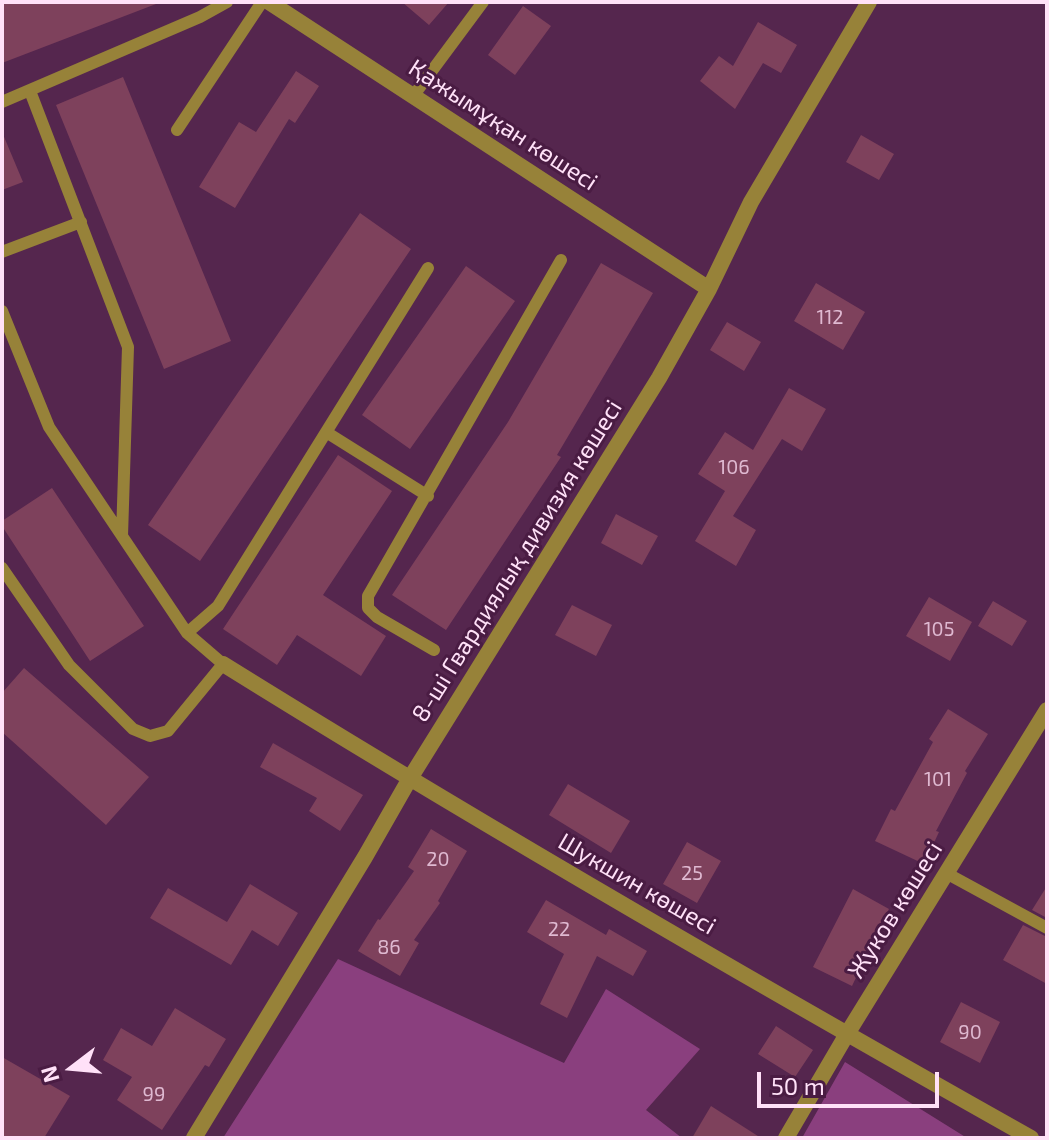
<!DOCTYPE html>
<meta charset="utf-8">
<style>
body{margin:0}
#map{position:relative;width:1049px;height:1140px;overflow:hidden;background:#55264e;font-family:"Exo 2",sans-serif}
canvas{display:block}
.frame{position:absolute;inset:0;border:4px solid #ffe1f8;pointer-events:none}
.north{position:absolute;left:32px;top:1028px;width:80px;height:80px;-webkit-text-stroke:6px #4a1c43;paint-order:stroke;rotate:254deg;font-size:22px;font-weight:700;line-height:32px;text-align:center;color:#ffe1f8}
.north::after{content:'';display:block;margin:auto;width:28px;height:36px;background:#ffe1f8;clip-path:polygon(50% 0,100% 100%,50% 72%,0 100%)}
.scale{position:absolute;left:757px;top:1072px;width:182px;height:36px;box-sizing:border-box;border:4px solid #ffe1f8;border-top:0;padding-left:10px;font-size:24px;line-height:28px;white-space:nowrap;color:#ffe1f8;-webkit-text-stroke:6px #4a1c43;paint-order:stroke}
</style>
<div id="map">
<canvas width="1049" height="1140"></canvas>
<div class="frame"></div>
<div class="north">N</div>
<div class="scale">50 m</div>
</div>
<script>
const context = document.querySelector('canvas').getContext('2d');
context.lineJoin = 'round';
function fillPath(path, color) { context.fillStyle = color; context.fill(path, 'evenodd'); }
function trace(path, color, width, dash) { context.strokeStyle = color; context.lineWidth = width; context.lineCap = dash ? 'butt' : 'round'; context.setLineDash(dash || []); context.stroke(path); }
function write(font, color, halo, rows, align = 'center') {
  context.font = font + ' "Exo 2",sans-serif'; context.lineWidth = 6; context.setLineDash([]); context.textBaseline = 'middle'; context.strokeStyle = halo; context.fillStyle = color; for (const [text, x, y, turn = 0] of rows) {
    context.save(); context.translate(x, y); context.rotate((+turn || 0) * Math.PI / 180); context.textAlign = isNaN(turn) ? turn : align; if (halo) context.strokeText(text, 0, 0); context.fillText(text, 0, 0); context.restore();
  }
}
fillPath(new Path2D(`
 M 338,959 L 564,1063 L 606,989 L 700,1049 L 646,1110 L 682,1138 L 223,1138 Z
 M 845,1062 L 967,1138 L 802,1138 Z`), '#8a3f7e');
fillPath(new Path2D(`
 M 2,2 L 156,2 L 156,4 L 2,63 Z
 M 402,2 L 449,2 L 429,25 Z
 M 523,6 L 551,26 L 515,75 L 488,55 Z
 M 758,22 L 797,45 L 781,73 L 763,63 L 735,109 L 700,81 L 719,56 L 733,66 Z
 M 296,71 L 319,86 L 295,123 L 289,119 L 235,208 L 199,187 L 239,122 L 256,132 Z
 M 123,77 L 231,341 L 164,369 L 56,105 Z
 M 2,132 L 23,182 L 2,190 Z
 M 861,135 L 894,154 L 879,180 L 846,162 Z
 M 360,213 L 411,249 L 200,561 L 148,525 Z
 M 601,263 L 653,293 L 557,455 L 561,457 L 446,630 L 392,595 L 508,422 Z
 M 466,266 L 515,301 L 410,449 L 362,415 Z
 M 816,283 L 865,312 L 843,350 L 794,321 Z
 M 727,322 L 761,342 L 744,371 L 710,350 Z
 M 789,388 L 826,409 L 802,451 L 782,439 L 733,516 L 756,530 L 736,566 L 695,541 L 725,491 L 698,474 L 725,432 L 753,450 Z
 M 338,455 L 392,491 L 323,595 L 386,636 L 361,676 L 297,635 L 277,665 L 223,629 Z
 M 52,488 L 144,626 L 90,661 L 2,526 L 2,521 Z
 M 616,514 L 658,536 L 642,565 L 601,543 Z
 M 929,597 L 972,622 L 950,661 L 906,636 Z
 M 993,601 L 1027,621 L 1012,646 L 978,626 Z
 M 572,605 L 612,625 L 596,656 L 555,635 Z
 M 24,668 L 149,777 L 106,825 L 2,732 L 2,693 Z
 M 948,709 L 988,734 L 965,771 L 967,773 L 936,831 L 939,832 L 924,864 L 875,841 L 891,809 L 895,811 L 933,742 L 929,739 Z
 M 273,743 L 363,795 L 340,831 L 309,811 L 317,798 L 260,767 Z
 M 568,784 L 630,821 L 611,853 L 549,815 Z
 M 431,829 L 467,851 L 438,901 L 440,903 L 414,940 L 419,943 L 400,976 L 358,951 L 378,919 L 380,920 L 414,871 L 408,867 Z
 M 687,842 L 721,861 L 697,903 L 663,884 Z
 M 250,884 L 298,913 L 278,946 L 252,930 L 231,965 L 150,918 L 168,888 L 227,922 Z
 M 1047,886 L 1047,918 L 1032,910 Z
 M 853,889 L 889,909 L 868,947 L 870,948 L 852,986 L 813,967 Z
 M 546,900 L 606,935 L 609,929 L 647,951 L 633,976 L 597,956 L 567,1018 L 540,1004 L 564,954 L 527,932 Z
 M 1023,925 L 1047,937 L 1047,984 L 1003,960 Z
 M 961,1002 L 1000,1022 L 980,1063 L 940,1042 Z
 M 175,1008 L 226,1039 L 209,1067 L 205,1065 L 162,1130 L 117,1100 L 132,1077 L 103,1060 L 121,1028 L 152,1046 Z
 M 776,1026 L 813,1050 L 795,1077 L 758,1054 Z
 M 2,1057 L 70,1096 L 44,1138 L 2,1138 Z
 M 711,1106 L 761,1138 L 692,1138 Z`), '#7e415c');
trace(new Path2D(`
 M 30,91 L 128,347 L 122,536
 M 414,95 L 483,2
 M 2,102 L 200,17 L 227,2
 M 177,130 L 262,2
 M 2,252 L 81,222
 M 2,311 L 49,427 L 187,633 L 223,664 L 168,731 L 150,736 L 133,729 L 69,665 L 2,568
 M 326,432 L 428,496
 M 187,633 L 218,606 L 428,268
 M 434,650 L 377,617 L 368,608 L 368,596 L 561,260
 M 946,873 L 1047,928`), '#978239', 12);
trace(new Path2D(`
 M 269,2 L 709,289
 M 223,664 C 488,829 759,985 1031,1138
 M 194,1138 L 365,857 L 409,780 L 659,378 L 709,289 L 751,202 L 869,2
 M 786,1138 L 847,1034 L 1047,710`), '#978239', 16);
write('20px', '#dfb9d1', null, [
 ["112",830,317],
 ["106",734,467],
 ["105",939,629],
 ["101",938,779],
 ["20",438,859],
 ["25",692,873],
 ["22",559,929],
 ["86",389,947],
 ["90",970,1032],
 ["99",154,1094]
]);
write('24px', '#ffe1f8', '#4a1c43', [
 ["Қажымұқан көшесі",503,125,33],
 ["8-ші Гвардиялық дивизия көшесі",517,561,-58],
 ["Шукшин көшесі",637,884,30],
 ["Жуков көшесі",895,910,-58]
]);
</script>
